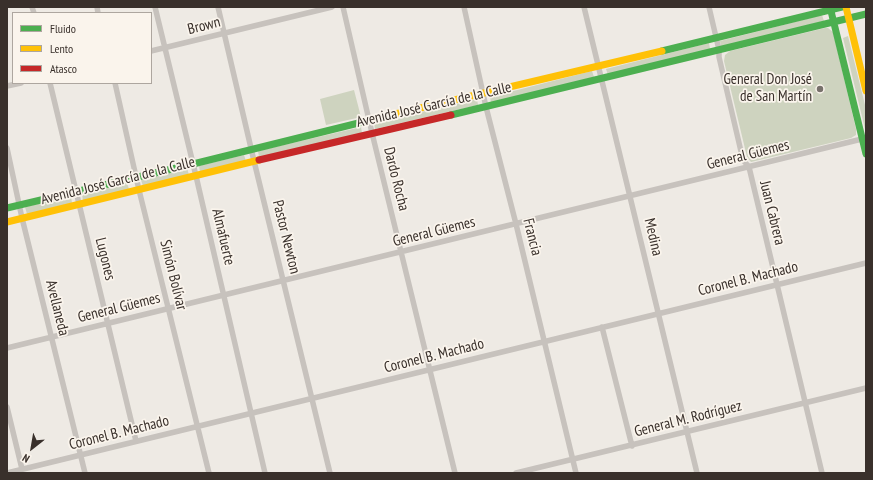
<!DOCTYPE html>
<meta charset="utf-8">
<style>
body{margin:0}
#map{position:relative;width:873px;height:480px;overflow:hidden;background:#eeeae4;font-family:"PT Sans Narrow",sans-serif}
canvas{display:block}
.frame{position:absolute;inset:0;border:8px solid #39302b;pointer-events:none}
.legend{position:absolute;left:12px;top:12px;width:140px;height:72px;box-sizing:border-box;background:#faf4ec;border:1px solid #ada69f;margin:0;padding:5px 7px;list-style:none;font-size:12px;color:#39302b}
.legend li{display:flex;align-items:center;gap:8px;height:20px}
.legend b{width:20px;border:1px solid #ada69f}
.north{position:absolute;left:12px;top:428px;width:40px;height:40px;-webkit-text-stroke:3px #faf4ec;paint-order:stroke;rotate:211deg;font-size:11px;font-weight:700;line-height:16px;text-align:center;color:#39302b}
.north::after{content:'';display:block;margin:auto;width:14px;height:18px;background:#39302b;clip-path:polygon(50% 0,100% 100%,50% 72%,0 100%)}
</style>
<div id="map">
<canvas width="873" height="480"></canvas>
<div class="frame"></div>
<ul class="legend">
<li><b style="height:5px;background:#4caf50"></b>Fluido</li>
<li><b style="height:5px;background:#ffc107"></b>Lento</li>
<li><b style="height:5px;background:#c62828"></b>Atasco</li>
</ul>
<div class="north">N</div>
</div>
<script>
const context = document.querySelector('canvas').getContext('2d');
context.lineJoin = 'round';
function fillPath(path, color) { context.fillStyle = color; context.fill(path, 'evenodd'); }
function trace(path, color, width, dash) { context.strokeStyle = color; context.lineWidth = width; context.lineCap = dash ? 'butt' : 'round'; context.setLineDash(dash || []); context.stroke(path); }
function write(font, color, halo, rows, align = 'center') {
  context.font = font + ' "PT Sans Narrow",sans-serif'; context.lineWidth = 3.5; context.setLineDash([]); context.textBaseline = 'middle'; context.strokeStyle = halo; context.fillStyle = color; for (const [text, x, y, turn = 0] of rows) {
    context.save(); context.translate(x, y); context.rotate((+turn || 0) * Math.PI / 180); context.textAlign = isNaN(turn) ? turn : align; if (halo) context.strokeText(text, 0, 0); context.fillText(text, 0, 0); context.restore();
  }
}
fillPath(new Path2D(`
 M 822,15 L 824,21 L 721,47 L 720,41 Z
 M 825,28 L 828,28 L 833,32 L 856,129 L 856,135 L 851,138 L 751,162 L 747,157 L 724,61 L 725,55 L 730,51 Z
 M 848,36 L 866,109 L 865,129 L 843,38 Z
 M 709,43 L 710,49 L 608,75 L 606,69 Z
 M 592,71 L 594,77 L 491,103 L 490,97 Z
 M 354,90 L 361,117 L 326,125 L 320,99 Z
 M 477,99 L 478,105 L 375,129 L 374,123 Z
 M 361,127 L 362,133 L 259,157 L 258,151 Z
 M 244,155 L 246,161 L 200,172 L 199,166 Z
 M 187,168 L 189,175 L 143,186 L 141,180 Z
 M 127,183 L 129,189 L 83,201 L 82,194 Z
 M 71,196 L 72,203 L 27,214 L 25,207 Z`), '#ced3bf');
trace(new Path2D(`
 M 32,7 L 34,13
 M 97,7 L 98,13
 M 155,7 L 196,176 L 265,473
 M 218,7 L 254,161 L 330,473
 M 343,7 L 372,133 L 455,473
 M 464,7 L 486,107 L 516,224 L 576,473
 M 584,7 L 697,473
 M 709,7 L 719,50 L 719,57 L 743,160 L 749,167 L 822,473
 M 151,51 L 332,7
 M 50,83 L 136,441
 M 115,83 L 139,190 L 209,473
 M 7,86 L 21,83
 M 7,148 L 22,218 L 85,473
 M 602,327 L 632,446
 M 7,348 L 866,138
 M 7,407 L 22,469
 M 7,473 L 866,263
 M 516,473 L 866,388`), '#c7c2bd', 5.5);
trace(new Path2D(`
 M 830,7 L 866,154
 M 662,51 L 842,7
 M 451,115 L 866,14
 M 7,208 L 193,164 L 395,114`), '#4caf50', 7);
trace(new Path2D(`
 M 846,7 L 866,91
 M 395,114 L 662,51
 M 7,222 L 259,160`), '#ffc107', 7);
trace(new Path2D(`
 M 259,160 L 451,115`), '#c62828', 7);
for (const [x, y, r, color] of [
 [820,89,4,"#78716c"]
]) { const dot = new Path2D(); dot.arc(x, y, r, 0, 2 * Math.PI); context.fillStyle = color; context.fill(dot); trace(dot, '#faf4ec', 1.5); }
write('15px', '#39302b', '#faf4ec', [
 ["Brown",204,26,-14],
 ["Avenida José García de la Calle",434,105,-13],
 ["General Güemes",748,155,-14],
 ["Dardo Rocha",396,179,76],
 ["Avenida José García de la Calle",118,181,-14],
 ["Juan Cabrera",772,213,76],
 ["General Güemes",434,232,-14],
 ["Almafuerte",223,237,77],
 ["Pastor Newton",286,237,76],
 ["Francia",532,237,76],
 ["Medina",653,237,77],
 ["Lugones",105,259,76],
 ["Simón Bolívar",173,275,76],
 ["Coronel B. Machado",748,279,-14],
 ["Avellaneda",57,308,76],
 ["General Güemes",119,308,-14],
 ["Coronel B. Machado",434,356,-14],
 ["General M. Rodríguez",688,419,-14],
 ["Coronel B. Machado",119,433,-14]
]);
write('15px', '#39302b', '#faf4ec', [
 ["General Don José",812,80],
 ["de San Martín",812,97]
], 'right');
</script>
